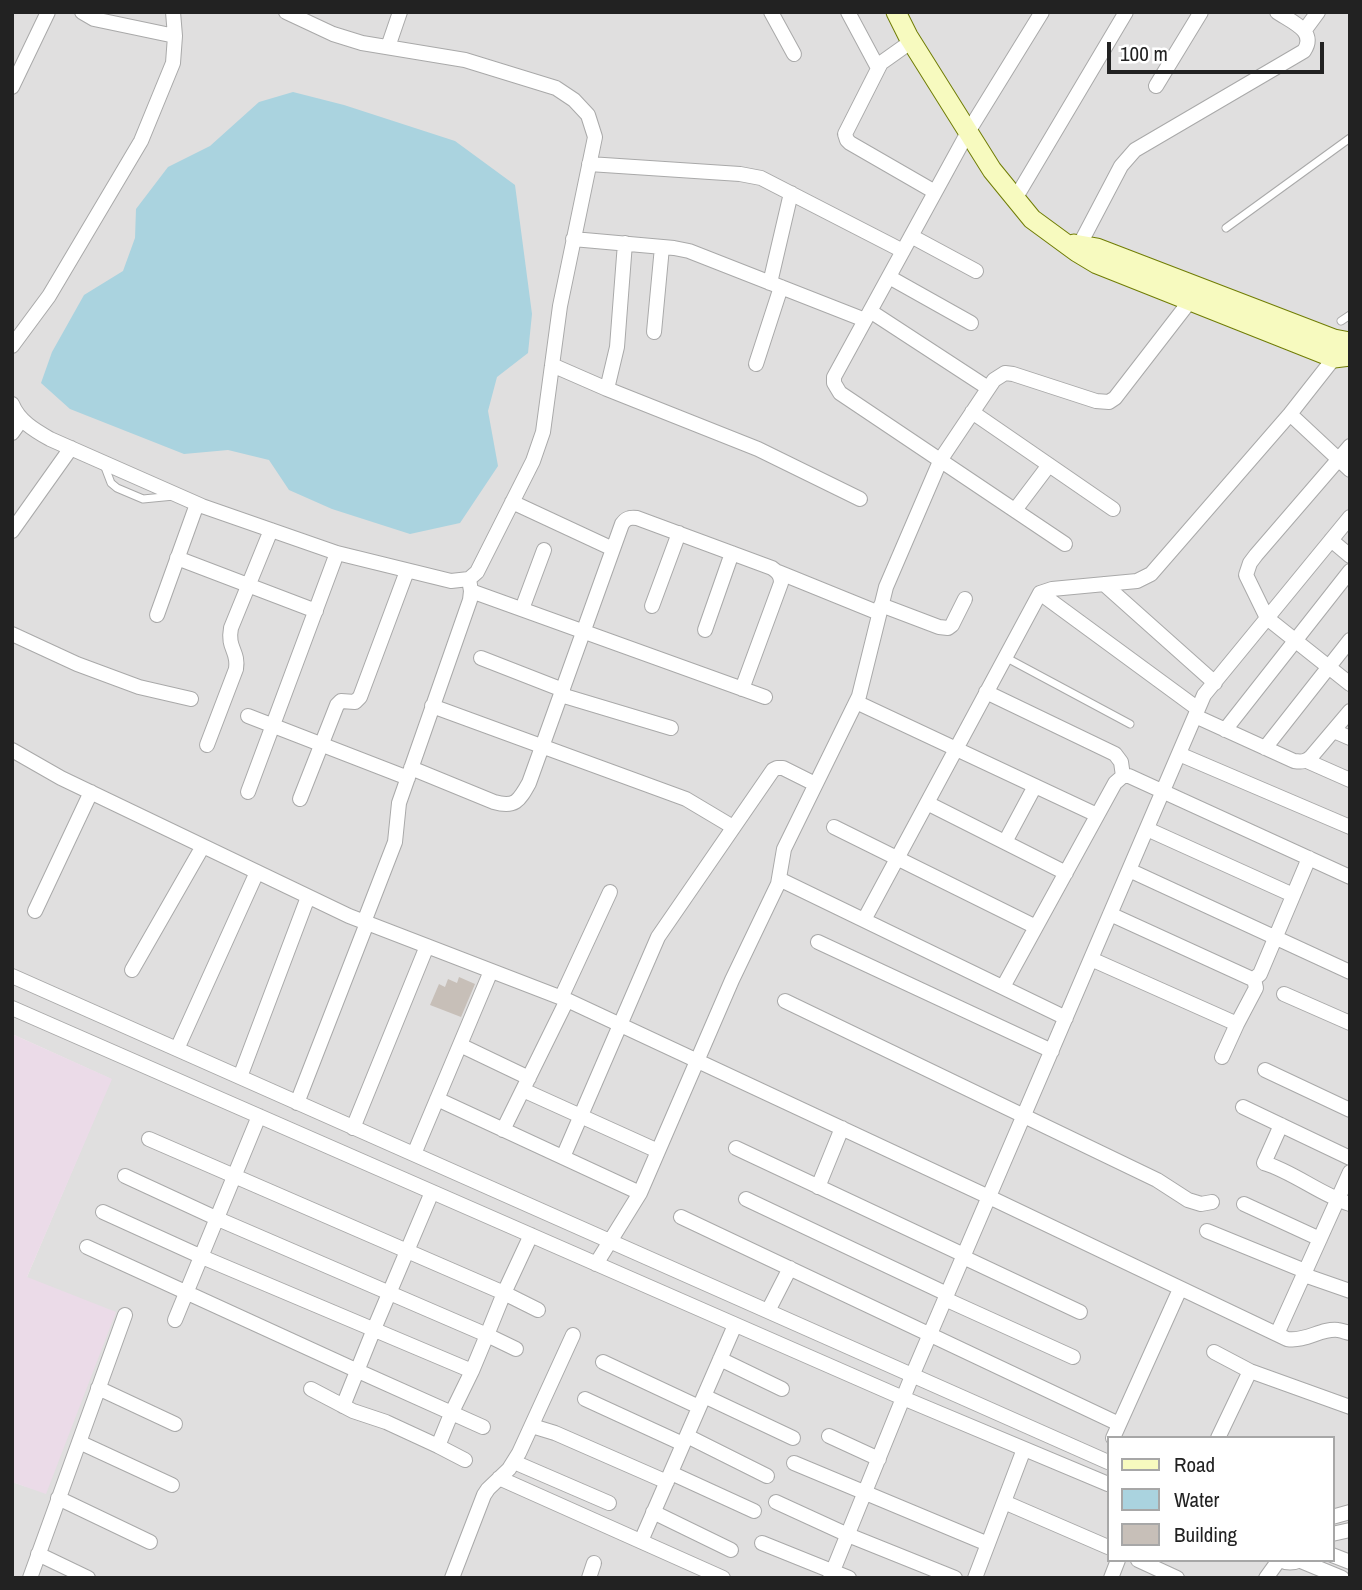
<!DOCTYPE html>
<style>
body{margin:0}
#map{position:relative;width:1362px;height:1590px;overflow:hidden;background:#f2efe9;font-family:"Archivo Narrow",sans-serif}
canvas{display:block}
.frame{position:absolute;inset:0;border:14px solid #222;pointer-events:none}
.legend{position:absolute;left:1107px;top:1436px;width:228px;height:126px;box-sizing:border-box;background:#fff;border:2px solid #a7a7a7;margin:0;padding:9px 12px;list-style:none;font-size:21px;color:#222}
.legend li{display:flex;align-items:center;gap:14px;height:35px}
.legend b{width:35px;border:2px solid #a7a7a7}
.scale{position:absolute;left:1107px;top:42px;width:217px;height:32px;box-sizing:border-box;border:4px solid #222;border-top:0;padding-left:9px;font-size:21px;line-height:24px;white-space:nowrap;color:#222;-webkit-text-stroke:5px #fff;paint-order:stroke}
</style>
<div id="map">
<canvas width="1362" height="1590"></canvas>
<div class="frame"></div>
<ul class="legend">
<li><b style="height:9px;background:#f7fabf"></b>Road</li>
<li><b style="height:19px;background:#aad3df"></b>Water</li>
<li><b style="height:19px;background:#c7bfb8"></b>Building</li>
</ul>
<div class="scale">100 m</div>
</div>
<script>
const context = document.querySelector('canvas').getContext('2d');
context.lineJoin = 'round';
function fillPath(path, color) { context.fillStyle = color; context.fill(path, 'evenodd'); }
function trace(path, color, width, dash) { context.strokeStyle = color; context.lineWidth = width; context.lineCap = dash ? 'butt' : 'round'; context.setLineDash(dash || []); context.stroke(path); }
fillPath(new Path2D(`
 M 12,12 L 1350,12 L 1350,1578 L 12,1578 L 12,1482 L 46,1493 L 27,1277 L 111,1079 L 12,1034 ZM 1108,1438 L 1332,1438 L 1332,1560 L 1108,1560 Z`), '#e0dfdf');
fillPath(new Path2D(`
 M 12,1034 L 112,1079 L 27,1277 L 116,1312 L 46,1494 L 12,1482 Z`), '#ebdbe8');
fillPath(new Path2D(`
 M 293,92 L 344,105 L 455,141 L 515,185 L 532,314 L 528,353 L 497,377 L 488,411 L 498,466 L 460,523 L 410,534 L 332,509 L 289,490 L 269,460 L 228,450 L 184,454 L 70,409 L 41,383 L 52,352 L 84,295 L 123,271 L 135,238 L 136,209 L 168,167 L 210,146 L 259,102 Z`), '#aad3df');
fillPath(new Path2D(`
 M 459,977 L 475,984 L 461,1017 L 430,1005 L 439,984 L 445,987 L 448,979 L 457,983 Z`), '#c7bfb8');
const lane = new Path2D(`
 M 1226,228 L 1350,138
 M 1341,321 L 1350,315
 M 103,462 L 111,483 L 117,488 L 143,499 L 174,496
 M 1005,657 L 1130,724`);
const street = new Path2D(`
 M 82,12 L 94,19 L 175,36
 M 771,12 L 794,54
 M 848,12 L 878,68
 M 1042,12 L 968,132 L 834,377 L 834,383 L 840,393 L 1065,544
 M 1304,31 L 1318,12
 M 912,41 L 881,63 L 845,134 L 847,140 L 850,143 L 935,192
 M 388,47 L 400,12
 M 1156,86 L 1201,12
 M 12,87 L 48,12
 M 589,164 L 740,174 L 761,178 L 903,251
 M 1015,199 L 1126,12
 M 911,236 L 976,271
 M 573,239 L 674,248 L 689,251 L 865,320
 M 1080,244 L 1121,166 L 1135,150 L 1304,51 C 1317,31 1292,22 1277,12
 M 889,277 L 971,323
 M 770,283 L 791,193
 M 870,311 L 988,388
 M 654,332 L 662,247
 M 12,346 L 49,296 L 141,141 L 173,63 L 175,36 L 173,12
 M 756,364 L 781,287
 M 552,365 L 607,389 L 758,449 L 860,499
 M 607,389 L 617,347 L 625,243
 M 12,404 C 19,421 34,430 50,439 L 202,506 L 337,553 L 451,581 L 469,579 L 477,572 L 533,461 L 543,432 L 560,306 L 595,137 L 588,115 L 574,100 L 556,88 L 465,60 L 362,43 L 333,34 L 286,12
 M 972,412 L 1113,509
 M 1290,414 L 1350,470
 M 12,433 L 22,419
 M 1350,446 L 1256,555 L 1250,563 L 1246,575 L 1267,618 L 1350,684
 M 512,502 L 613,549
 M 1015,510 L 1049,465
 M 12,531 L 71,448
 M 1331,540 L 1350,556
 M 177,558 L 316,611
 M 778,572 L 879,613
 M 1104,584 L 1215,683
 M 471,591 L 765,697
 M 1040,593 L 1198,709
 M 881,605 L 939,627 L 948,628 L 952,625 L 965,599
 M 652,606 L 679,533
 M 522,609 L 544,550
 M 157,615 L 197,504
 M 705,630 L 732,553
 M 12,634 L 77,664 L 139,687 L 191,699
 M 481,658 L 563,690
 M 986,692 L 1115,754 L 1121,762 L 1123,776
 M 561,695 L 671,728
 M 856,702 L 1097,815
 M 432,706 L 686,799 L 733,827
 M 248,716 L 408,778
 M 1195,716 L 1294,761 C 1301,762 1306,762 1311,757 L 1350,711
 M 1225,730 L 1350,571
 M 1334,731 L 1350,738
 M 207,745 L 236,669 C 239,651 227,649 231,628 L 271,530
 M 1265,748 L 1350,640
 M 12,750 L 61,778 L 349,916 L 567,1000 L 989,1197 L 1287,1339 C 1306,1342 1321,1328 1338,1330 C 1340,1330 1348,1333 1350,1333
 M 1179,754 L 1350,827
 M 1307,761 L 1350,780
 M 411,768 L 494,802 C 515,808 519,801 529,783 L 622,524 C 626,518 630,517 637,518 L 772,568 C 778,572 781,575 781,583 L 742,689
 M 248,792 L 337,553
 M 300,799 L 337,705 L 341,701 L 355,702 L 360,697 L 407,571
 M 927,803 L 1066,873
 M 834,827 L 1036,927
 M 1147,829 L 1293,895
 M 1005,842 L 1035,786
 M 1129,870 L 1350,972
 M 779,879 L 1066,1018
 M 35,911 L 91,792
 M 1110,914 L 1250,978 L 1254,979 L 1260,974 L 1309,858
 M 864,920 L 1040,593 L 1052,589 L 1137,581 L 1151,574 L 1290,414 L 1338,353
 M 364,922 L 395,842 L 399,803 L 470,600 L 471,591 L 469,579
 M 818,942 L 1052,1051
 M 1091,959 L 1237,1024
 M 132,970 L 203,846
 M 12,976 L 1108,1462
 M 1003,987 L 1115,783 L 1123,776 L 1129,776 L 1350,877
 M 1284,994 L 1350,1023
 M 561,998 L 610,892
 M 785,1001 L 1157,1180 L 1188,1200 L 1201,1204 L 1212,1202
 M 12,1008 L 903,1398 L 1108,1484
 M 460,1045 L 529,1078
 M 177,1049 L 257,872
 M 1222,1057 L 1237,1024 L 1256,988 L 1254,979
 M 1265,1070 L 1350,1110
 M 240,1077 L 308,897
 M 523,1090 L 658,1151
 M 437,1099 L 640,1193
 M 297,1103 L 367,923
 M 1243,1107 L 1350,1158
 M 1281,1125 L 1264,1163 C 1294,1172 1319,1194 1350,1204
 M 353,1128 L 427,946
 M 503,1130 L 567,1000
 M 149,1139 L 504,1293 L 538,1310
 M 736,1148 L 964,1255
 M 414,1154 L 491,971
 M 563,1157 L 658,937 L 773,770 L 777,768 L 783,768 L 815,784
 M 125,1176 L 218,1219 L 487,1335 L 504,1293 L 531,1235
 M 818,1187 L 842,1128
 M 746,1199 L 947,1294
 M 1244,1204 L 1320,1239
 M 103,1212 L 202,1257 L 472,1371 L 451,1414 L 438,1446
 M 681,1217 L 1119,1424
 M 1207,1231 L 1305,1271
 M 87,1247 L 358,1371 L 483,1427
 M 963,1257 L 1080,1312
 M 596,1264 L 640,1193 L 732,980 L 778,884 L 784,849 L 859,696 L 886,587 L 941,459 L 994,380 L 1005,373 L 1013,374 L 1096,401 L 1109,402 L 1115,398 L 1190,301
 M 1304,1275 L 1350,1291
 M 945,1299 L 1073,1357
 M 768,1311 L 790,1268
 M 175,1320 L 259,1116
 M 1277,1334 L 1350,1172
 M 1214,1352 L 1250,1371 L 1350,1407
 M 720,1359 L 782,1389
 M 603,1362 L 699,1407
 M 472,1371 L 487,1335 L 516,1349
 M 98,1388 L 175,1424
 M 311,1389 L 353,1411 L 386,1422 L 438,1446 L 465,1460
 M 704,1396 L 793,1438
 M 585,1399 L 683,1444
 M 343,1406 L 374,1329 L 432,1192
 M 532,1426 L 555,1433 L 667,1482
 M 687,1436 L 767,1476
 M 829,1436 L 879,1459
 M 1113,1438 L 1180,1289
 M 1218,1438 L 1250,1371
 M 79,1442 L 172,1485
 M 514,1462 L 609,1503
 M 794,1463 L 988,1544
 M 671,1473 L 754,1511
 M 499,1478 L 723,1578
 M 58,1498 L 150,1542
 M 776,1502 L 848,1535 L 955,1578
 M 1004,1502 L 1108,1547
 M 653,1512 L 731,1550
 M 1332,1517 L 1350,1512
 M 1332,1534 L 1350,1530
 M 641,1541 L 735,1325
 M 762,1543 L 849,1578
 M 38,1554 L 88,1578
 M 1332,1555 L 1350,1562
 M 1138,1560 L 1177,1578
 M 1280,1560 C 1288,1564 1294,1563 1301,1560
 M 1301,1561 L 1342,1578
 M 30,1578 L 125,1315
 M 452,1578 L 484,1495 L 488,1489 L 509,1469 L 519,1453 L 573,1335
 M 589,1578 L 594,1563
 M 830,1578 L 912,1376 L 1204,695 L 1350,517
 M 975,1578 L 1024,1449
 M 1111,1578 L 1118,1560
 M 1266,1578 L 1279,1560`);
const secondary = new Path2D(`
 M 896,12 L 908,36 L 992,170 L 1032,219 L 1077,252 L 1097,264 L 1334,358 L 1350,356
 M 1074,244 L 1097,248 L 1334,339 L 1350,342`);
trace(lane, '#a9a9a9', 9);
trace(street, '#a9a9a9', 16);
trace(secondary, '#707d05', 21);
trace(lane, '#fff', 7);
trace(street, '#fff', 14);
trace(secondary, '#f7fabf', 19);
</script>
